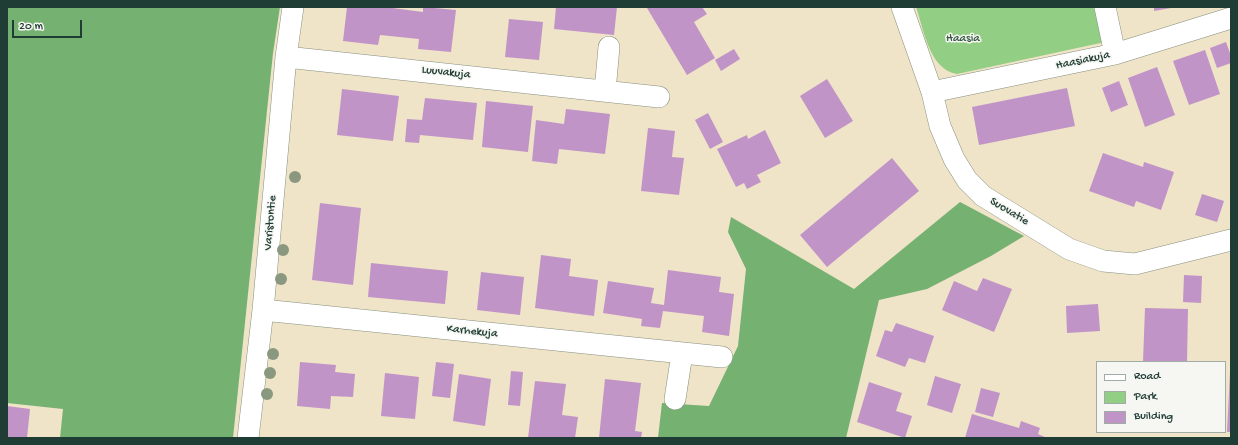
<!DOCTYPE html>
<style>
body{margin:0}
#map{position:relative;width:1238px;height:445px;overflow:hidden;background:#efe3c8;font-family:"Gochi Hand",sans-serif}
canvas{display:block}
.frame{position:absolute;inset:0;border:8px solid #1f3d34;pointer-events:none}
.legend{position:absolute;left:1096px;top:361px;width:130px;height:72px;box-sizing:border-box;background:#f6f6f2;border:1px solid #a0aca6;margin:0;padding:5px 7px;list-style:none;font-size:12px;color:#1f3d34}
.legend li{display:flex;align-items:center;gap:8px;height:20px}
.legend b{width:20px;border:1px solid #a0aca6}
.scale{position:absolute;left:12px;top:20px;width:70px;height:18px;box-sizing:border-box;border:2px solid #1f3d34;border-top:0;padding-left:5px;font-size:12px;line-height:14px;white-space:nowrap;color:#1f3d34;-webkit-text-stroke:3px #f6f6f2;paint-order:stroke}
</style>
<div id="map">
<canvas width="1238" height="445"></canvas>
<div class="frame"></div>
<ul class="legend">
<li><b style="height:5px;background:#fff"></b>Road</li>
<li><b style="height:11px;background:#92ce83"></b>Park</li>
<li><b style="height:11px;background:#c194c7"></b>Building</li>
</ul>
<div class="scale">20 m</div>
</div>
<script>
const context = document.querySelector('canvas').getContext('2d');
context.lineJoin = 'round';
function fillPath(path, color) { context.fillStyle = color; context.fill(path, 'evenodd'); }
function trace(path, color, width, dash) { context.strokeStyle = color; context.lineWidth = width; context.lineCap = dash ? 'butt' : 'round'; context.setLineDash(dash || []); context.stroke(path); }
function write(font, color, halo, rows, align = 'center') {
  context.font = font + ' "Gochi Hand",sans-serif'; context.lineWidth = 3; context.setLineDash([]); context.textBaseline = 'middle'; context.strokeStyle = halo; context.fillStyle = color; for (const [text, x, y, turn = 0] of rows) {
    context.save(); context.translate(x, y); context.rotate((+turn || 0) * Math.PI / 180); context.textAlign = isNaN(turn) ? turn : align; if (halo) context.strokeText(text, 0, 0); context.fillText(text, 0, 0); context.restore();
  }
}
fillPath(new Path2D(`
 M 916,7 L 1096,7 L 1105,42 L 957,74 C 929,69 924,30 916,7 Z`), '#92ce83');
fillPath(new Path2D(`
 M 7,7 L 280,7 L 273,53 L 233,438 L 60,438 L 63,409 L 7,403 Z
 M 960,202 L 1024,236 L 991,256 L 927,289 L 879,300 L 846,438 L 658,438 L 662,403 L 709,406 L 738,346 L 746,269 L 728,232 L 731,217 L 854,289 Z`), '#75b171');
fillPath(new Path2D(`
 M 347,7 L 385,7 L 423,12 L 423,7 L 456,10 L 451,52 L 418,49 L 419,39 L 380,35 L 378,45 L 343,41 Z
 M 556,7 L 617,7 L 614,35 L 554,29 Z
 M 649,7 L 702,7 L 707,14 L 694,22 L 715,58 L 687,75 L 647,8 Z
 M 1154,7 L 1171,7 L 1171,8 L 1154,11 Z
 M 509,19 L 543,22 L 539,60 L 505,57 Z
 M 1226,42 L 1231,56 L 1231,63 L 1217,68 L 1210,48 Z
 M 734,49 L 740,59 L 721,71 L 715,60 Z
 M 1205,50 L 1220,94 L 1189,105 L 1173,61 Z
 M 1157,67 L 1175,115 L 1145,127 L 1128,78 Z
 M 827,79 L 853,121 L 825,138 L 800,96 Z
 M 1119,81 L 1128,105 L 1111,112 L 1102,88 Z
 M 1067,88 L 1075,126 L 979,145 L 972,107 Z
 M 342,89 L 399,96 L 393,141 L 337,135 Z
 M 425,98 L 477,103 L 473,140 L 420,135 L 419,143 L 405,142 L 407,119 L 422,120 Z
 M 486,101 L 533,106 L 528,152 L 482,147 Z
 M 566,109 L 610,114 L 605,154 L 559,149 L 557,164 L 532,161 L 536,120 L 564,124 Z
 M 708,113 L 723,142 L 710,149 L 695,120 Z
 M 648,128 L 675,131 L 672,157 L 684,158 L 679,195 L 641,191 Z
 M 765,130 L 781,163 L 757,175 L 761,182 L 747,189 L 744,183 L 736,187 L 717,149 L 747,135 L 748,139 Z
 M 1103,153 L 1143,167 L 1144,162 L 1174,172 L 1161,210 L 1136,201 L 1134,207 L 1089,191 Z
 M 892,158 L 919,191 L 827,267 L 800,235 Z
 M 1202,194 L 1224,201 L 1217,222 L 1195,215 Z
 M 320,203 L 361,208 L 353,285 L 312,280 Z
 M 541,255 L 571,259 L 569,276 L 598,280 L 594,316 L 535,308 Z
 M 371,263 L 448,271 L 445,304 L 368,297 Z
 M 668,270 L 721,277 L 719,292 L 734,294 L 729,336 L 702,332 L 704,316 L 663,311 L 660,328 L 641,326 L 642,319 L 603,313 L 608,281 L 654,288 L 651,303 L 664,305 Z
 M 481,272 L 524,277 L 520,315 L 477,310 Z
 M 1184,275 L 1202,276 L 1201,303 L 1183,302 Z
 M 983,278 L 1012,289 L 994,332 L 942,310 L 954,281 L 977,291 Z
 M 1098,304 L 1100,331 L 1067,333 L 1066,306 Z
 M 1145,308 L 1188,309 L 1187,362 L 1143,362 Z
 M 896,323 L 934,336 L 925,363 L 909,358 L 905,367 L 876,356 L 885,330 L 892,332 Z
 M 300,362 L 336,365 L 335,372 L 355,374 L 353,397 L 331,396 L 330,409 L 297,406 Z
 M 436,362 L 454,364 L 450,398 L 432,396 Z
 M 511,371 L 523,372 L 520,406 L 508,405 Z
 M 1230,372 L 1231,372 L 1231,432 L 1227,432 Z
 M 385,373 L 419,377 L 415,419 L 381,416 Z
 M 459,374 L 491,379 L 485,426 L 453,421 Z
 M 935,376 L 961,384 L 952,413 L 927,405 Z
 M 605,379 L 641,383 L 635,431 L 642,432 L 641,438 L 599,438 Z
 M 535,381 L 566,384 L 562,415 L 578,417 L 575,438 L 528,438 Z
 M 869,382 L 902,393 L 896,411 L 912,416 L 905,438 L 857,422 Z
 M 981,388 L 1000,393 L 993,417 L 975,412 Z
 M 7,406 L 30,409 L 27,438 L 7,438 Z
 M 972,414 L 1019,428 L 1021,421 L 1040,428 L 1038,434 L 1047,438 L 965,438 Z`), '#c194c7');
const minor = new Path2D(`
 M 902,7 L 932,92 L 940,126 L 954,159 L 967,180 L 983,196 L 1069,249 L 1103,261 L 1135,264 L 1231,240
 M 1105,7 L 1115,54
 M 286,57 L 659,97
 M 605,91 L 609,47
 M 932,92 L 1115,54 L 1231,18
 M 263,310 L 722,357
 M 675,399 L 682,354
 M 248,438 L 263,310 L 286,57 L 293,7`);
trace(minor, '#87907e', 22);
trace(minor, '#fff', 21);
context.fillStyle = '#89987f';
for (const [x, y] of [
 [295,177],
 [283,250],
 [281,279],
 [273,354],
 [270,373],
 [267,394]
]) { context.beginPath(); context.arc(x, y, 6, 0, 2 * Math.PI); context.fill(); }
write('12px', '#365a44', '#f6f6f2', [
 ["Haasia",963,39]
]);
write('12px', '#1f3d34', '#f6f6f2', [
 ["Haasiakuja",1083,61,-12],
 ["Luuvakuja",446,73,6],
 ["Suovatie",1009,212,31],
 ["Varistontie",271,223,-85],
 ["Karhekuja",472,332,6]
]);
</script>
